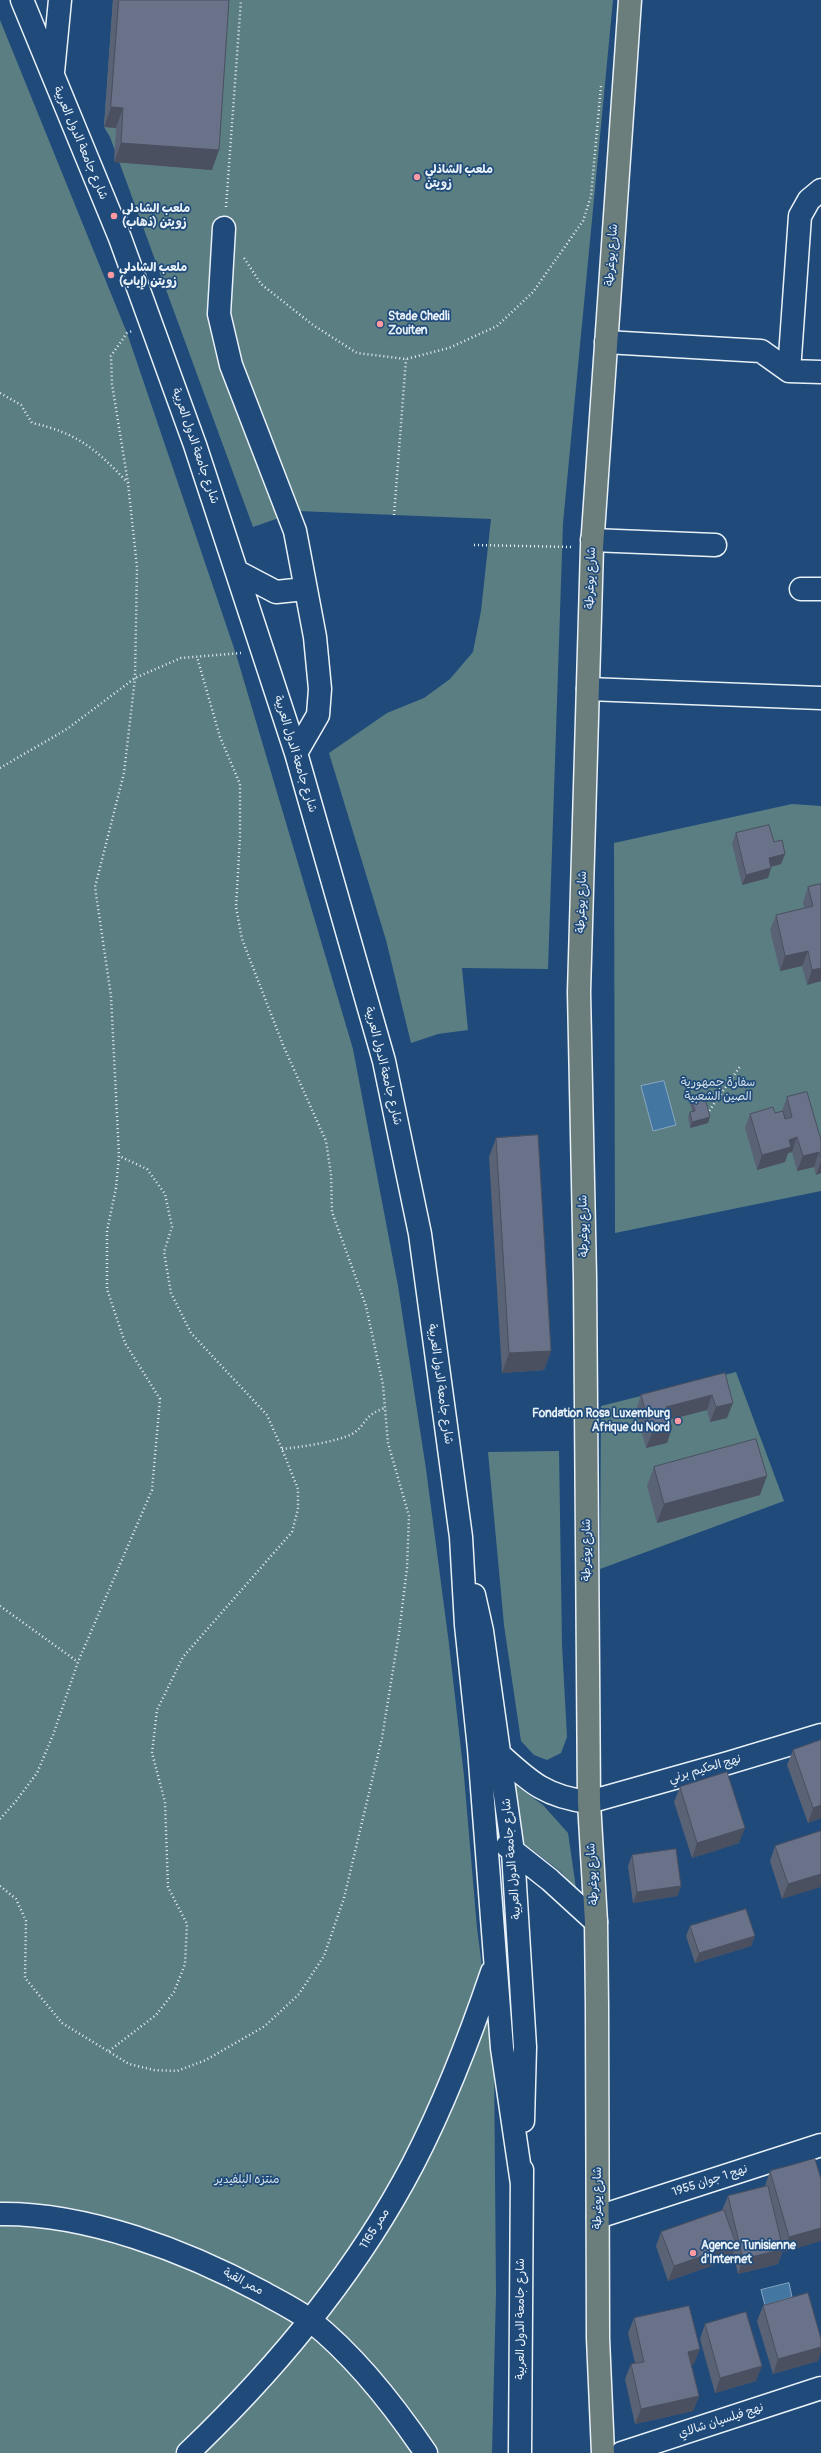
<!DOCTYPE html>
<meta charset="utf-8">
<style>
body{margin:0}
canvas{display:block;background:#1f4a7a}
</style>
<canvas width="821" height="2453"></canvas>
<script>
const context = document.querySelector('canvas').getContext('2d');
context.lineJoin = 'round';
function fillPath(path, color) { context.fillStyle = color; context.fill(path, 'evenodd'); }
function trace(path, color, width, dash) { context.strokeStyle = color; context.lineWidth = width; context.lineCap = dash ? 'butt' : 'round'; context.setLineDash(dash || []); context.stroke(path); }
function write(font, color, halo, rows, align = 'center') {
  context.font = font + ' Pangolin,"Playpen Sans Arabic",sans-serif'; context.lineWidth = 3.5; context.setLineDash([]); context.textBaseline = 'middle'; context.strokeStyle = halo; context.fillStyle = color; for (const [text, x, y, turn = 0] of rows) {
    context.save(); context.translate(x, y); context.rotate((+turn || 0) * Math.PI / 180); context.textAlign = isNaN(turn) ? turn : align; if (halo) context.strokeText(text, 0, 0); context.fillText(text, 0, 0); context.restore();
  }
}
fillPath(new Path2D(`
 M 113,0 L 613,0 L 563,523 L 548,969 L 462,968 L 468,1030 L 438,1034 L 411,1043 L 386,940 L 329,753 L 387,713 L 424,698 L 450,679 L 473,652 L 481,611 L 491,519 L 299,511 L 253,527 L 110,137 L 104,127 Z
 M 0,20 L 127,333 L 236,654 L 353,1049 L 398,1286 L 426,1469 L 449,1644 L 464,1776 L 477,1928 L 494,2059 L 496,2293 L 492,2453 L 0,2453 Z
 M 792,804 L 821,806 L 821,1191 L 615,1233 L 614,843 Z
 M 736,1372 L 784,1501 L 600,1569 L 601,1406 Z
 M 559,1451 L 562,1645 L 567,1737 L 561,1753 L 547,1760 L 534,1755 L 521,1741 L 504,1625 L 488,1452 Z
 M 515,1785 L 543,1805 L 568,1833 L 576,1888 L 561,1872 L 521,1841 Z`), '#5b7e83');
const water = new Path2D(`
 M 664,1081 L 676,1125 L 653,1131 L 641,1086 Z
 M 789,2283 L 792,2297 L 765,2305 L 761,2290 Z`);
fillPath(water, '#4476a2');
trace(water, '#86a7c4', 1);
const minor = new Path2D(`
 M 22,0 L 120,238 L 195,445 L 296,753 L 384,1061 L 420,1234 L 461,1537 L 466,1625 L 479,1749 L 502,2048 L 522,2184
 M 53,72 L 60,0
 M 224,228 L 219,314 L 231,365 L 295,531 L 315,637 L 320,689 L 318,715 L 296,753
 M 606,342 L 761,351 L 789,371 L 821,372
 M 789,371 L 800,216 L 809,200 L 821,190
 M 592,540 L 715,545
 M 238,572 L 276,592 L 305,589
 M 801,589 L 821,589
 M 588,689 L 821,698
 M 474,1595 L 482,1631 L 513,1852 L 525,2047 L 523,2121
 M 496,1751 C 528,1780 544,1797 589,1802 L 728,1763 L 821,1735
 M 507,1846 L 550,1880 L 596,1922
 M 0,2214 C 87,2213 186,2251 262,2292 C 278,2301 297,2310 311,2321 C 355,2356 395,2407 426,2453
 M 598,2217 L 821,2145
 M 188,2453 C 277,2368 356,2273 413,2164 C 445,2102 470,2037 492,1972
 M 520,2453 L 522,2170
 M 622,2453 L 821,2388`);
const major = new Path2D(`
 M 603,2453 L 598,2338 L 597,2006 L 596,1922 L 589,1802 L 585,1277 L 579,992 L 592,547 L 630,0`);
trace(minor, '#e8f1f8', 25);
trace(major, '#e8f1f8', 25);
trace(new Path2D(`
 M 226,207 L 241,0
 M 244,258 L 261,284 L 313,325 L 357,353 L 406,359 L 449,348 L 497,326 L 533,292 L 583,221 L 591,196 L 601,86
 M 0,393 L 21,405 L 32,423 C 78,433 97,450 128,483
 M 394,515 L 406,359
 M 474,545 L 571,547
 M 0,768 L 67,729 L 135,678 L 181,658 L 241,653
 M 707,1114 L 741,1065
 M 282,1449 C 301,1447 336,1442 352,1434 C 366,1426 363,1415 385,1408
 M 0,1606 L 78,1662
 M 0,1819 L 16,1801 L 37,1773 L 53,1735 L 78,1662 L 152,1490 L 160,1399 L 125,1343 L 107,1289 L 107,1231 L 116,1188 L 119,1156 L 111,996 L 95,887 L 124,773 L 135,678 L 137,567 L 128,483 L 112,384 L 111,356 L 127,333 L 132,331
 M 0,1886 L 16,1899 L 26,1921 L 25,1978 L 62,2023 L 129,2064 L 154,2070 L 177,2071 L 206,2060 L 265,2026 L 299,1994 L 324,1956 L 344,1898 L 382,1738 L 399,1633 L 407,1568 L 409,1516 L 388,1443 L 383,1385 L 366,1306 L 332,1212 L 331,1174 L 326,1141 L 283,1045 L 242,939 L 236,907 L 240,837 L 240,784 L 220,737 L 197,657
 M 109,2051 L 156,2015 L 174,1992 L 185,1964 L 187,1924 L 168,1887 L 165,1802 L 152,1753 L 157,1710 L 183,1657 L 292,1532 L 298,1509 L 298,1489 L 282,1449 L 267,1415 L 191,1333 L 171,1293 L 164,1252 L 172,1227 L 165,1194 L 147,1169 L 119,1156`), '#e8f1f8', 2.5, [1, 3]);
trace(minor, '#1f4a7a', 22);
trace(major, '#6c7e7c', 22);
fillPath(new Path2D(`
 M 113,0 L 229,0 L 212,170 L 114,162 L 116,128 L 104,127 Z
 M 736,833 L 774,842 L 785,854 L 781,864 L 771,867 L 771,868 L 768,878 L 742,885 L 732,843 Z
 M 821,884 L 821,981 L 807,985 L 802,966 L 780,971 L 770,930 L 776,915 L 804,908 L 803,902 L 808,887 Z
 M 787,1097 L 821,1140 L 821,1173 L 816,1175 L 814,1167 L 797,1171 L 792,1152 L 788,1153 L 785,1162 L 757,1170 L 745,1128 L 750,1114 L 775,1113 L 782,1111 Z
 M 691,1098 L 708,1123 L 690,1128 L 688,1117 L 690,1112 L 692,1111 L 690,1103 Z
 M 496,1138 L 551,1351 L 544,1370 L 502,1373 L 489,1157 Z
 M 725,1373 L 727,1418 L 710,1422 L 707,1410 L 670,1419 L 672,1428 L 667,1443 L 646,1448 L 636,1410 L 641,1395 Z
 M 654,1467 L 760,1495 L 657,1523 L 647,1486 Z
 M 821,1740 L 821,1818 L 808,1823 L 787,1765 L 793,1750 Z
 M 680,1787 L 739,1843 L 692,1858 L 674,1802 Z
 M 821,1831 L 782,1899 L 770,1861 L 775,1846 Z
 M 632,1855 L 681,1886 L 677,1896 L 633,1903 L 628,1866 Z
 M 690,1926 L 755,1936 L 751,1946 L 695,1963 L 686,1936 Z
 M 770,2171 L 821,2179 L 784,2252 L 783,2250 L 778,2264 L 738,2274 L 733,2253 L 731,2259 L 668,2281 L 656,2246 L 661,2232 L 722,2210 L 728,2196 L 765,2186 Z
 M 763,2306 L 818,2361 L 773,2374 L 757,2321 Z
 M 634,2318 L 694,2364 L 691,2365 L 699,2396 L 693,2411 L 635,2424 L 625,2379 L 631,2364 L 635,2363 L 628,2333 Z
 M 705,2324 L 756,2381 L 715,2393 L 700,2339 Z`), '#5a6276');
fillPath(new Path2D(`
 M 111,107 L 123,108 L 116,128 L 104,127 Z
 M 121,143 L 219,150 L 212,170 L 114,162 Z
 M 785,854 L 781,864 L 765,868 L 769,858 Z
 M 771,868 L 768,878 L 742,885 L 746,875 Z
 M 808,951 L 802,966 L 780,971 L 785,956 Z
 M 821,968 L 821,981 L 807,985 L 812,970 Z
 M 710,1117 L 708,1123 L 690,1128 L 692,1122 Z
 M 797,1137 L 792,1152 L 788,1153 L 785,1162 L 757,1170 L 762,1155 L 789,1140 Z
 M 819,1152 L 814,1167 L 797,1171 L 803,1156 Z
 M 821,1161 L 821,1173 L 816,1175 Z
 M 551,1351 L 544,1370 L 502,1373 L 509,1353 Z
 M 712,1395 L 707,1410 L 661,1422 L 666,1407 Z
 M 733,1403 L 727,1418 L 710,1422 L 716,1407 Z
 M 672,1428 L 667,1443 L 646,1448 L 652,1434 Z
 M 767,1476 L 760,1495 L 657,1523 L 664,1504 Z
 M 821,1805 L 821,1818 L 808,1823 L 813,1808 Z
 M 745,1828 L 739,1843 L 692,1858 L 697,1843 Z
 M 821,1874 L 821,1887 L 782,1899 L 788,1884 Z
 M 681,1886 L 677,1896 L 633,1903 L 637,1892 Z
 M 755,1936 L 751,1946 L 695,1963 L 699,1953 Z
 M 821,2228 L 821,2241 L 784,2252 L 789,2237 Z
 M 736,2244 L 731,2259 L 668,2281 L 674,2266 Z
 M 783,2249 L 778,2264 L 738,2274 L 743,2259 Z
 M 821,2347 L 821,2352 L 818,2361 L 773,2374 L 778,2359 Z
 M 700,2349 L 694,2364 L 683,2367 L 688,2352 Z
 M 762,2366 L 756,2381 L 715,2393 L 720,2378 Z
 M 699,2396 L 693,2411 L 635,2424 L 641,2409 Z`), '#4a5060');
const building = new Path2D(`
 M 119,0 L 229,0 L 219,150 L 121,143 L 123,108 L 111,107 Z
 M 769,825 L 774,842 L 782,840 L 785,854 L 769,858 L 771,868 L 746,875 L 736,833 Z
 M 821,884 L 821,968 L 812,970 L 808,951 L 785,956 L 776,915 L 813,906 L 808,887 Z
 M 807,1092 L 821,1140 L 821,1158 L 819,1152 L 803,1156 L 797,1137 L 789,1140 L 791,1147 L 762,1155 L 750,1114 L 773,1107 L 775,1113 L 783,1111 L 785,1119 L 792,1117 L 787,1097 Z
 M 704,1094 L 710,1117 L 692,1122 L 690,1112 L 695,1111 L 691,1098 Z
 M 538,1135 L 551,1351 L 509,1353 L 496,1138 Z
 M 725,1373 L 733,1403 L 716,1407 L 712,1395 L 666,1407 L 672,1428 L 652,1434 L 641,1395 Z
 M 756,1439 L 767,1476 L 664,1504 L 654,1467 Z
 M 821,1740 L 821,1805 L 813,1808 L 793,1750 Z
 M 727,1772 L 745,1828 L 697,1843 L 680,1787 Z
 M 821,1831 L 821,1874 L 788,1884 L 775,1846 Z
 M 676,1849 L 681,1886 L 637,1892 L 632,1855 Z
 M 746,1909 L 755,1936 L 699,1953 L 690,1926 Z
 M 815,2159 L 821,2179 L 821,2228 L 789,2237 L 770,2171 Z
 M 768,2186 L 783,2249 L 743,2259 L 728,2196 Z
 M 724,2210 L 736,2244 L 674,2266 L 661,2232 Z
 M 808,2293 L 821,2339 L 821,2347 L 778,2359 L 763,2306 Z
 M 689,2306 L 700,2349 L 688,2352 L 699,2396 L 641,2409 L 631,2364 L 644,2362 L 634,2318 Z
 M 746,2312 L 762,2366 L 720,2378 L 705,2324 Z`);
fillPath(building, '#697289');
trace(building, '#4a5060', 1);
for (const [x, y, r, color] of [
 [417,177,4,"#ff9aa2"],
 [114,216,4,"#ff9aa2"],
 [111,275,4,"#ff9aa2"],
 [380,324,4,"#ff9aa2"],
 [678,1421,4,"#ff9aa2"],
 [693,2253,4,"#ff9aa2"]
]) { const dot = new Path2D(); dot.arc(x, y, r, 0, 2 * Math.PI); context.fillStyle = color; context.fill(dot); trace(dot, '#1f4a7a', 1.5); }
write('12px', '#e8f1f8', '#1f4a7a', [
 ["شارع جامعة الدول العربية",80,143,67],
 ["شارع يوغرطة",612,255,-86],
 ["شارع جامعة الدول العربية",195,446,71],
 ["شارع يوغرطة",591,578,-88],
 ["شارع جامعة الدول العربية",295,754,73],
 ["شارع يوغرطة",582,902,-88],
 ["شارع جامعة الدول العربية",383,1066,76],
 ["شارع يوغرطة",584,1226,-91],
 ["شارع جامعة الدول العربية",440,1384,82],
 ["شارع يوغرطة",587,1550,-90],
 ["نهج الحكيم برني",705,1769,-16],
 ["شارع جامعة الدول العربية",512,1859,-95],
 ["شارع يوغرطة",593,1874,-93],
 ["نهج 1 جوان 1955",710,2181,-18],
 ["شارع يوغرطة",598,2198,-90],
 ["ممر 1165",375,2229,-58],
 ["ممر القبة",243,2282,28],
 ["شارع جامعة الدول العربية",521,2319,-90],
 ["نهج فيلسيان شالاي",721,2421,-18]
]);
write('bold 12px', '#e8f1f8', '#1f4a7a', [
 ["ملعب الشاذلي",425,170],
 ["زويتن",425,184],
 ["ملعب الشادلي",122,209],
 ["زويتن (ذهاب)",122,223],
 ["ملعب الشادلي",119,268],
 ["زويتن (إياب)",119,282],
 ["Stade Chedli",388,317],
 ["Zouiten",388,331],
 ["Fondation Rosa Luxemburg",670,1414,"right"],
 ["Afrique du Nord",670,1428,"right"],
 ["Agence Tunisienne",701,2246],
 ["d'Internet",701,2260]
], 'left');
write('12px', '#d3e0e6', '#1f4a7a', [
 ["سفارة جمهورية",718,1083],
 ["الصين الشعبية",718,1097],
 ["منتزه البلفيدير",247,2180]
]);
</script>
